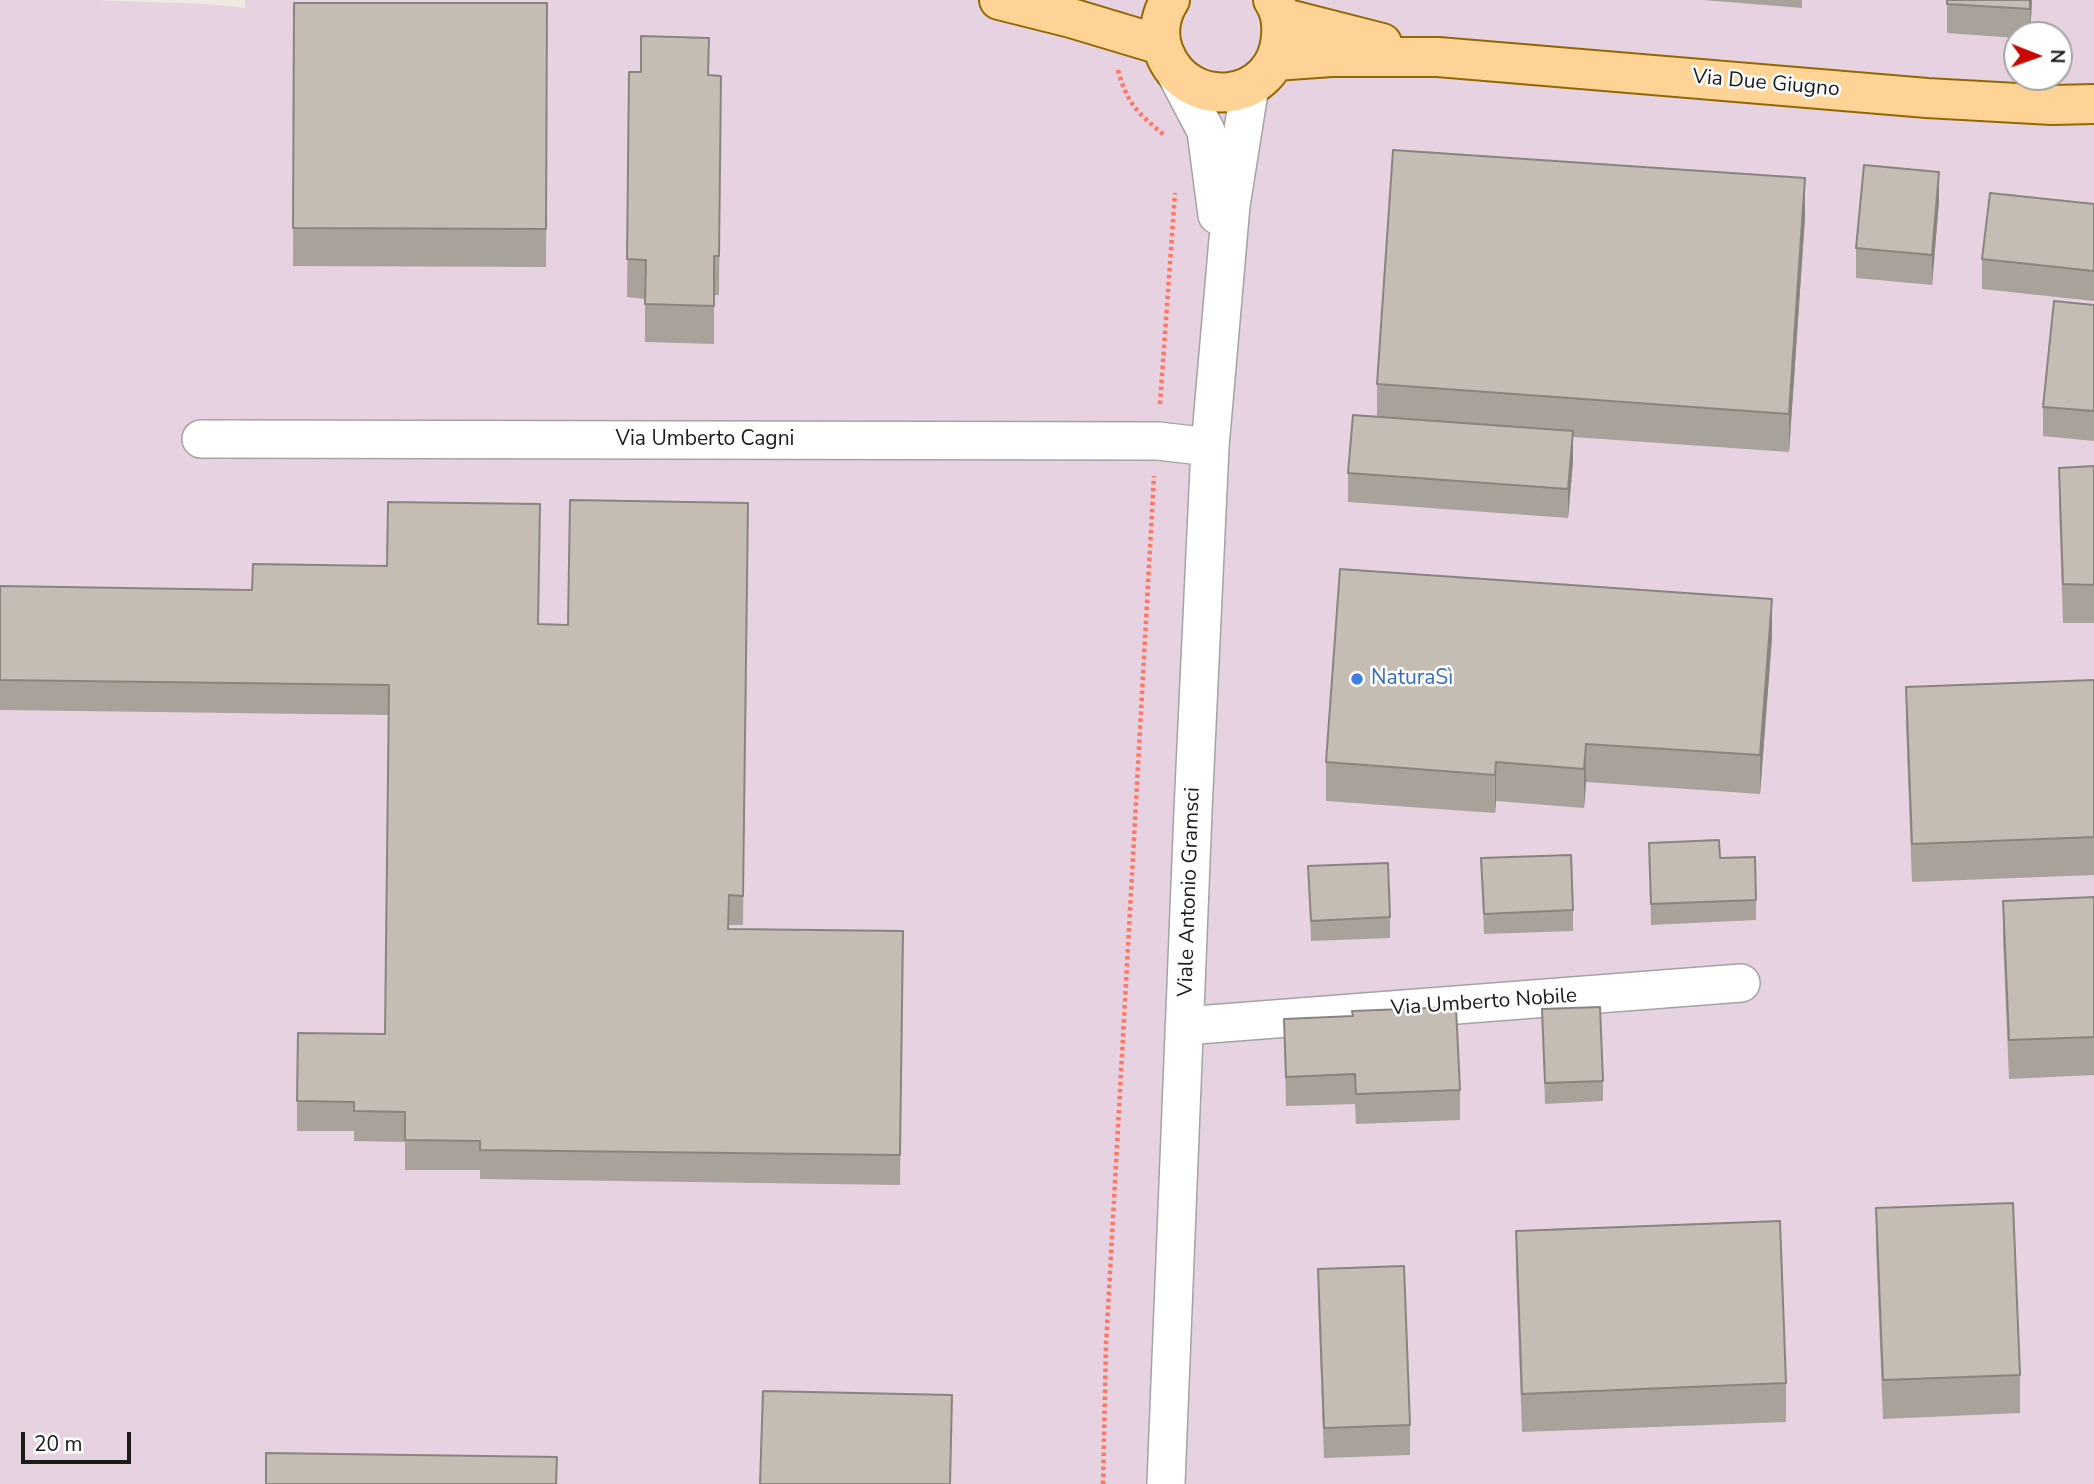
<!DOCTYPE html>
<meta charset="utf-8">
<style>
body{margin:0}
#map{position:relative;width:2094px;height:1484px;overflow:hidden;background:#eeeae1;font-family:"Nunito Sans",sans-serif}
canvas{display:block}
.north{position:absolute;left:2003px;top:21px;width:70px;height:70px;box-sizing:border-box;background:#fff;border:2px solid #a4a4a4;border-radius:50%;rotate:91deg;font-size:19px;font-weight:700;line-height:28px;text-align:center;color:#1c1c1c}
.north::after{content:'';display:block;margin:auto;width:24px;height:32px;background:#c70700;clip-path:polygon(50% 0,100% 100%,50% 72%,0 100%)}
.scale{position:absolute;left:21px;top:1432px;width:110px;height:32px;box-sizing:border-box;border:4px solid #1c1c1c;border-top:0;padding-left:9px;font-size:21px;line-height:24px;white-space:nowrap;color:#1c1c1c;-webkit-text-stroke:5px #fff;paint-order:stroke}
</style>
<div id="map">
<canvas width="2094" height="1484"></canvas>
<div class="north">N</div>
<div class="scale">20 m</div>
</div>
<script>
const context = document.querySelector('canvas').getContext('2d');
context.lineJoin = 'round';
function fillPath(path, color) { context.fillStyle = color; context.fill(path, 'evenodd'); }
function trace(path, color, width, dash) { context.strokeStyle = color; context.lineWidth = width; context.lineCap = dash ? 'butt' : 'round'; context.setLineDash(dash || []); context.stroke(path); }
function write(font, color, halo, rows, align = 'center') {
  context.font = font + ' "Nunito Sans",sans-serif'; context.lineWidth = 5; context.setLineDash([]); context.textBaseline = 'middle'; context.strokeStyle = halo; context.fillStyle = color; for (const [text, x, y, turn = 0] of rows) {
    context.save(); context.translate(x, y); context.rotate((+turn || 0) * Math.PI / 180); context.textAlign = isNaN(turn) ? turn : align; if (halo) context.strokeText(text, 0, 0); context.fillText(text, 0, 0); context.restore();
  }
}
fillPath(new Path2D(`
 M 0,0 L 95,0 L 204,4 L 245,8 L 245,0 L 2094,0 L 2094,1484 L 0,1484 ZM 2017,35 L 2059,35 L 2059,77 L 2017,77 Z`), '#e7d2e2');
const minor = new Path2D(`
 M 1176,74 L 1206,131 L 1217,215
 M 201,439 L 1158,441 L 1210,447
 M 1184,1026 L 1741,983
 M 1166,1484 L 1193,811 L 1210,447 L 1231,205 L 1250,86`);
const major = new Path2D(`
 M 999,0 L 1071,18 L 1161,45
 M 1170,0 C 1160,15 1157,35 1164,52 C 1187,113 1277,103 1281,36 C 1282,24 1280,10 1273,0
 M 1280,17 L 1382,43
 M 1275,61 L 1331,57 L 1438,57 L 1927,98 L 2052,105 L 2094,104`);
trace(minor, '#a3a3a3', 40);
trace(major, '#936800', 42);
trace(new Path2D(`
 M 1118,70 C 1127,104 1138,113 1164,135
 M 1160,404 L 1175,193
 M 1103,1484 L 1106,1345 L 1154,476`), '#fd7863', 4.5, [3.5, 3.5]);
trace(minor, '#fff', 37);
trace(major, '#fed496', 38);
fillPath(new Path2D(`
 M 1703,0 L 1802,0 L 1802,8 Z
 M 1947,0 L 2032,0 L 2030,35 L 2017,35 L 2017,38 L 1947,33 Z
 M 294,3 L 547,3 L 546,267 L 293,266 Z
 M 629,72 L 721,76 L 719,295 L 714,295 L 714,344 L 645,342 L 645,299 L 627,297 Z
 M 1939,201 L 1932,285 L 1856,278 L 1856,248 Z
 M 2094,204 L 2094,301 L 1982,289 L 1982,259 Z
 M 1805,217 L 1789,452 L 1573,437 L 1573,461 L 1568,518 L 1348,502 L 1348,473 L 1377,416 L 1377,384 Z
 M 2094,305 L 2094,441 L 2043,436 L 2043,407 Z
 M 2094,466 L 2094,623 L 2063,623 L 2059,506 L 2059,468 Z
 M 748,503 L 743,925 L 729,925 L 728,929 L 903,931 L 900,1185 L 480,1179 L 480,1170 L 405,1170 L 405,1142 L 354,1141 L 354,1131 L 297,1131 L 297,1101 L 385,1034 L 389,715 L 0,710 L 0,586 L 252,590 L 539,624 L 568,625 Z
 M 1772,637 L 1760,794 L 1586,782 L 1584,808 L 1496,801 L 1495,813 L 1326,801 L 1326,762 Z
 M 2094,680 L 2094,875 L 1912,882 L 1906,725 L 1906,687 Z
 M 1649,843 L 1720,858 L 1756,900 L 1756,920 L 1651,925 Z
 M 1481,858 L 1573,910 L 1573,931 L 1484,934 Z
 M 1308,866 L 1390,917 L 1390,938 L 1311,941 Z
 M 2094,897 L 2094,1075 L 2009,1079 L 2003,939 L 2003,901 Z
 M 1542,1009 L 1603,1081 L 1603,1101 L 1545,1104 Z
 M 1284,1019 L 1460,1090 L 1460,1120 L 1356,1124 L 1355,1104 L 1286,1106 Z
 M 1876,1208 L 2020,1375 L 2020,1413 L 1883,1419 L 1876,1246 Z
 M 1516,1231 L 1786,1383 L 1786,1422 L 1522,1432 L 1516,1269 Z
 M 1318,1269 L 1410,1425 L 1410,1455 L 1324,1458 L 1318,1299 Z`), '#a9a29b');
fillPath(new Path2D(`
 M 2030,0 L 2032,0 L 2030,35 Z
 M 1939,172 L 1939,201 L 1932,285 L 1932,255 Z
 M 1805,178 L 1805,217 L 1789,452 L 1789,414 Z
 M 1573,431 L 1573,461 L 1568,518 L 1568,489 Z
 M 1772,599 L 1772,637 L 1760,794 L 1760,755 Z
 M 1586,744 L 1586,782 L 1584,808 L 1584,769 Z
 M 1496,762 L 1496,801 L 1495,813 L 1495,775 Z`), '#8a847e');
const building = new Path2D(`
 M 1947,0 L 2030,0 L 2030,9 L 1947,4 Z
 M 294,3 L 547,3 L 546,229 L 293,228 Z
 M 641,36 L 709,38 L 708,75 L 721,76 L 719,256 L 714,256 L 714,306 L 645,304 L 646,260 L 627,259 L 629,72 L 641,72 Z
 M 1393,150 L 1805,178 L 1789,414 L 1377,384 Z
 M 1864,165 L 1939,172 L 1932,255 L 1856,248 Z
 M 1990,193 L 2094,204 L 2094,271 L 1982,259 Z
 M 2054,301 L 2094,305 L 2094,411 L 2043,407 Z
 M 1353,415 L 1573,431 L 1568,489 L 1348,473 Z
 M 2094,466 L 2094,585 L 2063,584 L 2059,468 Z
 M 570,500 L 748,503 L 743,896 L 729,895 L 728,929 L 903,931 L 900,1155 L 480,1150 L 480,1141 L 405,1140 L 405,1112 L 354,1111 L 354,1102 L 297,1101 L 298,1033 L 385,1034 L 389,685 L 0,680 L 0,586 L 252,590 L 253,564 L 387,566 L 388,502 L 540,504 L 538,624 L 568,625 Z
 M 1340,569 L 1772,599 L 1760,755 L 1586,744 L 1584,769 L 1496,762 L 1495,775 L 1326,762 Z
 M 2094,680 L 2094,837 L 1912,844 L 1906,687 Z
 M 1719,840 L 1720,858 L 1755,857 L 1756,900 L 1651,904 L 1649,843 Z
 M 1571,855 L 1573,910 L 1484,914 L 1481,858 Z
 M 1388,863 L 1390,917 L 1311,921 L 1308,866 Z
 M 2094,897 L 2094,1037 L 2009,1040 L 2003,901 Z
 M 1456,1007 L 1460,1090 L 1356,1094 L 1355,1074 L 1286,1077 L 1284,1019 L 1353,1016 L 1352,1011 Z
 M 1600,1007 L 1603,1081 L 1545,1083 L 1542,1009 Z
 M 2013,1203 L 2020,1375 L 1883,1380 L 1876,1208 Z
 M 1780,1221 L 1786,1383 L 1522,1394 L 1516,1231 Z
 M 1404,1266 L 1410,1425 L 1324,1428 L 1318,1269 Z
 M 763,1391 L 952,1395 L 950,1484 L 760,1484 Z
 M 266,1453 L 557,1457 L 556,1484 L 266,1484 Z`);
fillPath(building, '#c5bcb4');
trace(building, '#8a847e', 2);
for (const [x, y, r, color] of [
 [1357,679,7,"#3f7fe0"]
]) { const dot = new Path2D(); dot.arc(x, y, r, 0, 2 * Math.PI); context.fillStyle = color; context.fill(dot); trace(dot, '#fff', 2.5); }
write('21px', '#1c1c1c', '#fff', [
 ["Via Due Giugno",1766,84,5],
 ["Via Umberto Cagni",705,440],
 ["Viale Antonio Gramsci",1190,892,-88],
 ["Via Umberto Nobile",1484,1003,-4]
]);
write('21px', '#366cbe', '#fff', [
 ["NaturaSì",1371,679]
], 'left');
</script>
